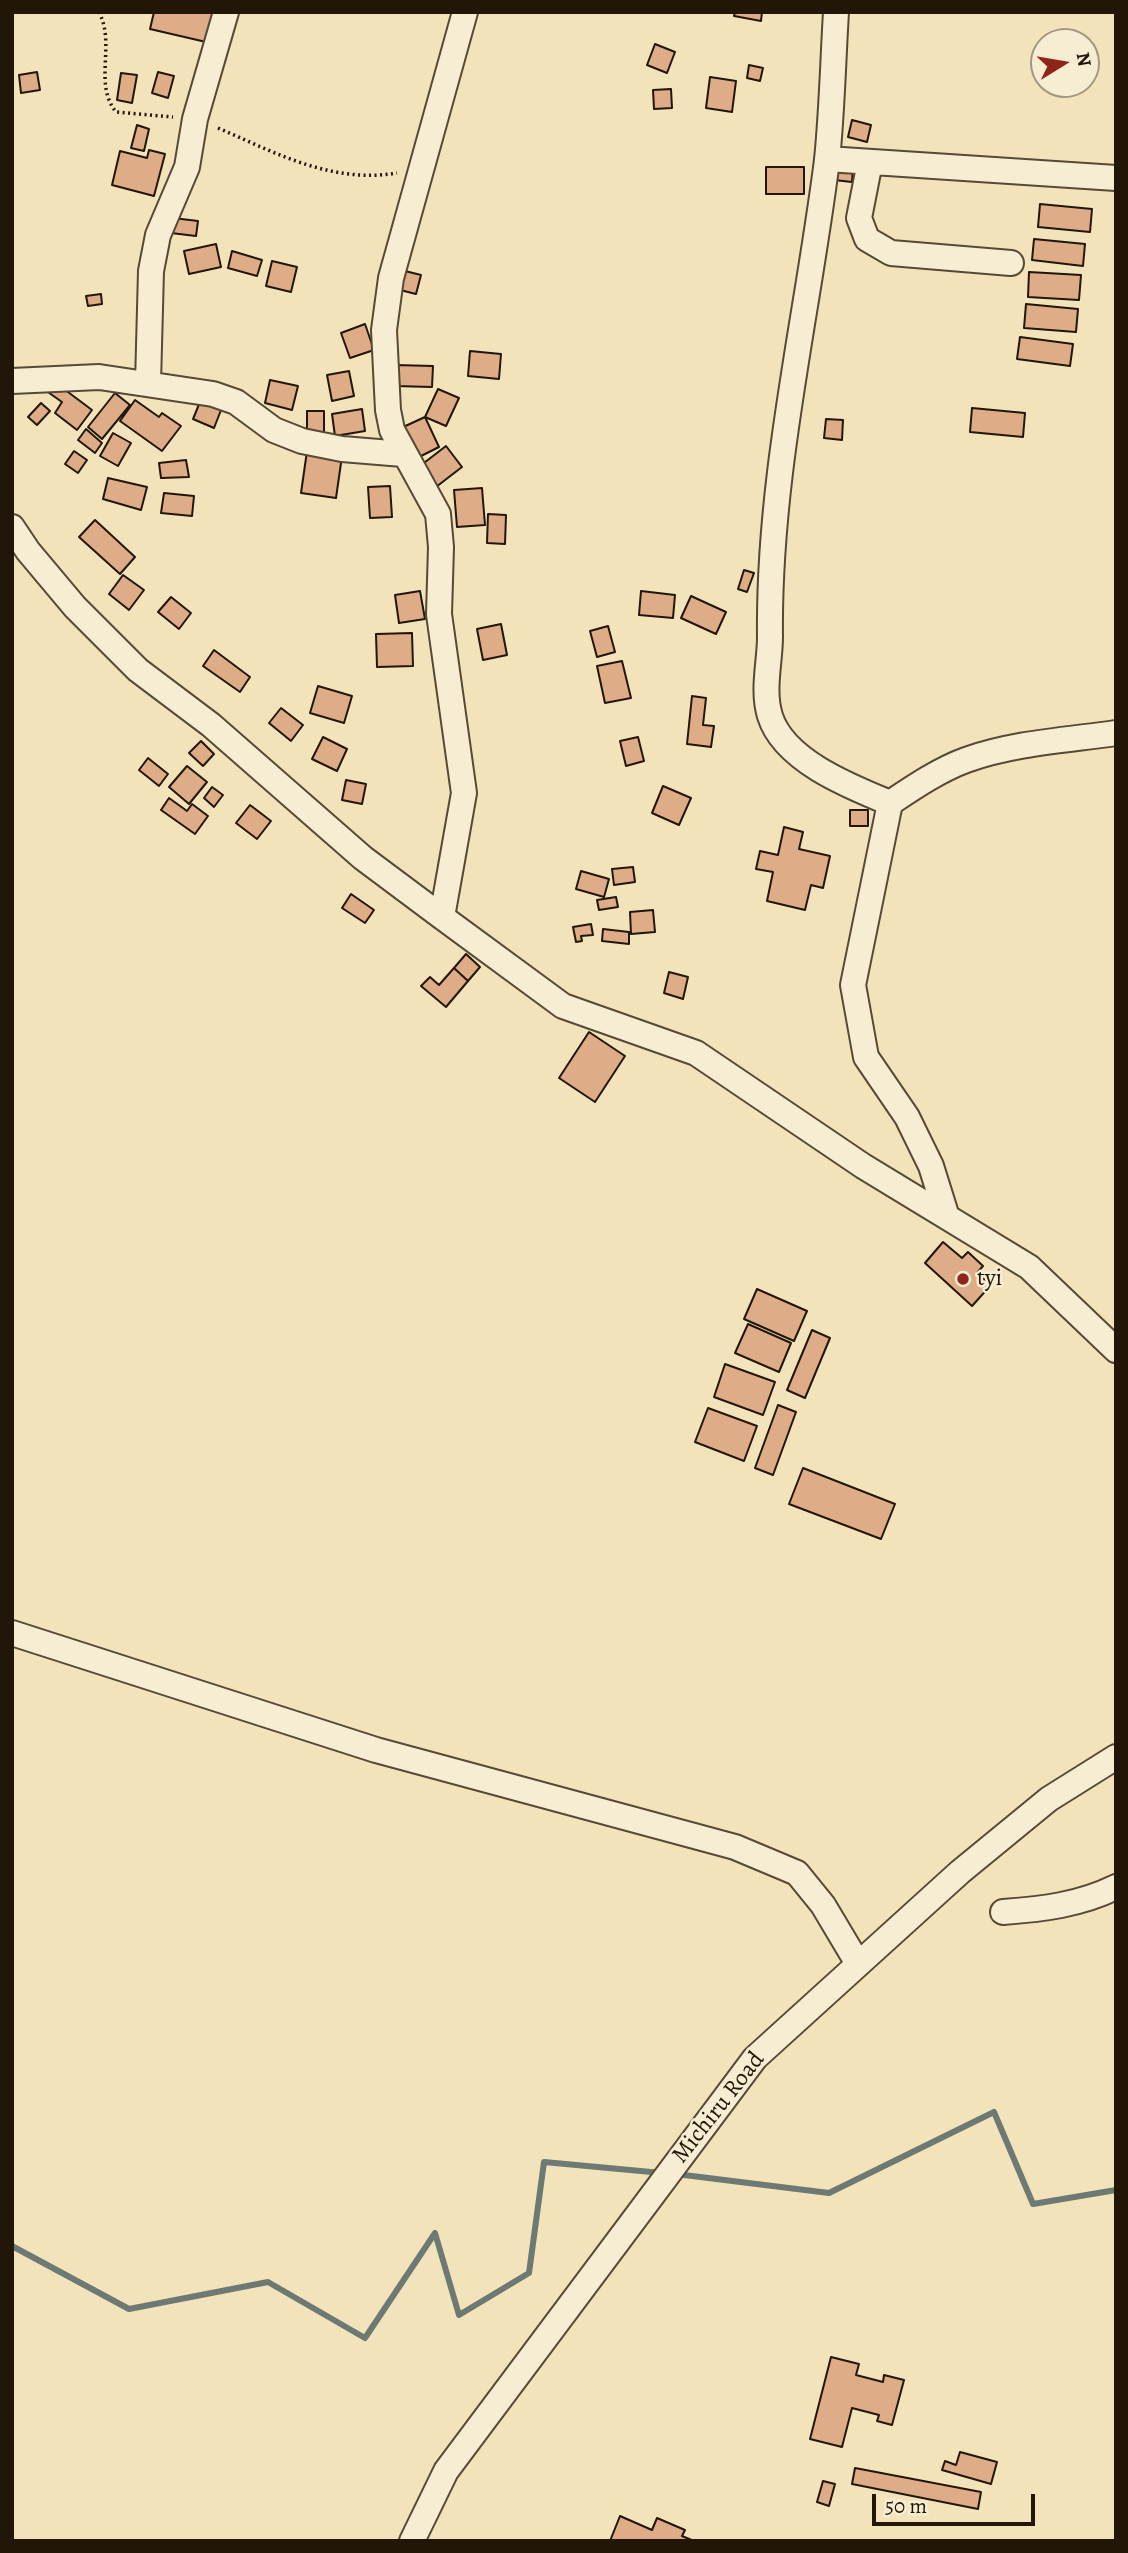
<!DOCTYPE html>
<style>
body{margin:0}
#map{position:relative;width:1128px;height:2553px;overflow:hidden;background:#f3e3bb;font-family:Alegreya,serif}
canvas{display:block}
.frame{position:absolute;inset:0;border:14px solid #211608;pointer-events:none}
.north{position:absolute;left:1030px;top:28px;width:70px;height:70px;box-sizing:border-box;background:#f7edd3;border:2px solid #a19782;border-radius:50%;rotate:79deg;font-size:19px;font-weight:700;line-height:28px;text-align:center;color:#211608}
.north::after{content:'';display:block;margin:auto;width:24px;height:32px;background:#8f2418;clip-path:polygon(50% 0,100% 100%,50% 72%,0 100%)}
.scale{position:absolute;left:872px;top:2494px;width:163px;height:32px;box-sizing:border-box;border:4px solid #211608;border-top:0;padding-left:9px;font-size:21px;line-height:24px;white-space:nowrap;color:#211608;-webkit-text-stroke:5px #f7edd3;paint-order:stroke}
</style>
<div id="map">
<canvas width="1128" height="2553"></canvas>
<div class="frame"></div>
<div class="north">N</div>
<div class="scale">50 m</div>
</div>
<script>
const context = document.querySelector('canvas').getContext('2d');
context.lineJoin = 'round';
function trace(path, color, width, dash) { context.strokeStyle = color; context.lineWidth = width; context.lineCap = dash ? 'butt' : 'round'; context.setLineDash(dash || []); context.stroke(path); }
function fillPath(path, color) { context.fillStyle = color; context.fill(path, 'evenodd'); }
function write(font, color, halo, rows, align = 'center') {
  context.font = font + ' Alegreya,serif'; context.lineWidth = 5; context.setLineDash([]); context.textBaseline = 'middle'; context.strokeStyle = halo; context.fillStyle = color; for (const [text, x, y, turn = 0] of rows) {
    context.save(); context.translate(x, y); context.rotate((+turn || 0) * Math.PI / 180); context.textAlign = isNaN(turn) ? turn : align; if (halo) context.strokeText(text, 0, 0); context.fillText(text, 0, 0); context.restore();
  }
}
trace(new Path2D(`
 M 676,2174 L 829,2193 L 994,2112 L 1033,2204 L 1116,2190
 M 12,2246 L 129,2309 L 268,2282 L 365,2338 L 435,2233 L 459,2315 L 529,2273 L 544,2162 L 662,2173`), '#6d7a73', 6);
const building = new Path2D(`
 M 154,12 L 213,12 L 206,42 L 150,29 Z
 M 735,12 L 762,12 L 761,21 L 734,16 Z
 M 655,44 L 675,52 L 667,73 L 647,65 Z
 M 749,65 L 763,68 L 760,81 L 747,78 Z
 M 37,72 L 40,90 L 21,93 L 19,75 Z
 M 158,72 L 174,76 L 168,98 L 152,93 Z
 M 121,73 L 137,75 L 132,103 L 117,100 Z
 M 710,77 L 736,81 L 732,112 L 706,108 Z
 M 671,89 L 672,108 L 654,109 L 653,90 Z
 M 852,120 L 871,125 L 867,142 L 848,137 Z
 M 137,125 L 149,129 L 144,151 L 131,148 Z
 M 149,150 L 165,154 L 154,196 L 112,185 L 120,151 L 147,158 Z
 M 836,165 L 853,167 L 852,182 L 834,180 Z
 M 766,167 L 804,167 L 804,194 L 766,194 Z
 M 1040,204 L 1092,209 L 1090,232 L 1038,227 Z
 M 173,218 L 198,221 L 196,236 L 171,233 Z
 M 1034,239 L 1085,244 L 1083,266 L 1032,260 Z
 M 216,244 L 221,267 L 189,274 L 184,251 Z
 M 232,251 L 262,260 L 257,276 L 228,268 Z
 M 272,261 L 297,267 L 291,292 L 266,286 Z
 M 401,270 L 421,275 L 416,294 L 396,289 Z
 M 1029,272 L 1081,275 L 1079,300 L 1028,297 Z
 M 101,294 L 102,304 L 88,306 L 86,296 Z
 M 1026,304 L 1078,309 L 1076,332 L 1024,328 Z
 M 365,324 L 374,350 L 350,358 L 341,333 Z
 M 1020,337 L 1073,344 L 1070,366 L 1017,359 Z
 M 470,351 L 501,354 L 499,379 L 468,376 Z
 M 395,365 L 433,366 L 432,387 L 395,386 Z
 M 349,371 L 354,396 L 332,401 L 327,375 Z
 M 52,380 L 92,410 L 77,430 L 55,413 L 62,402 L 45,390 Z
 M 270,380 L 298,386 L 292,410 L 265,403 Z
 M 438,389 L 459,398 L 446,426 L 425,417 Z
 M 115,393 L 130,405 L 102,439 L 88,427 Z
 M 202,397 L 223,405 L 214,428 L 193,419 Z
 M 135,400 L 159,417 L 162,413 L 181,426 L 162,451 L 120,421 Z
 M 41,403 L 50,411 L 37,425 L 28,417 Z
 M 972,408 L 1025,413 L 1023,437 L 970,432 Z
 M 362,409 L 365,431 L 335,436 L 332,414 Z
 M 307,411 L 324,411 L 324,438 L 307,438 Z
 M 425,417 L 439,447 L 415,459 L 401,428 Z
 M 826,419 L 843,420 L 842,440 L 824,438 Z
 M 86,429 L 102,443 L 95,453 L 78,440 Z
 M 113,433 L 131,443 L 118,466 L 100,456 Z
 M 446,446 L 462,467 L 436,487 L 420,466 Z
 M 74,451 L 87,460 L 78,473 L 65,464 Z
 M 307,451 L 342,456 L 336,498 L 301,493 Z
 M 186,460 L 189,477 L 161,478 L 159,463 Z
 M 108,478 L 147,487 L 141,510 L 103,499 Z
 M 390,486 L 392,517 L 370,518 L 368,487 Z
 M 482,488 L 485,525 L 457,527 L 454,490 Z
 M 164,493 L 194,496 L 192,516 L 161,513 Z
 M 488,514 L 506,515 L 505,544 L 487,543 Z
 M 95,520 L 135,557 L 120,574 L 79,537 Z
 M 744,570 L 754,573 L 747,592 L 738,589 Z
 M 123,575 L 144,590 L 129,610 L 109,594 Z
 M 420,591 L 425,619 L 399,623 L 395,595 Z
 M 641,591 L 675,595 L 673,618 L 639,615 Z
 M 691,596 L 726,612 L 716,634 L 681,618 Z
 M 171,597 L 191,613 L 179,629 L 158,612 Z
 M 501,624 L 507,655 L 483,660 L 477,629 Z
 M 608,626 L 615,652 L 597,657 L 590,631 Z
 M 412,633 L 413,666 L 377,667 L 376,634 Z
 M 214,650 L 250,677 L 240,692 L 203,666 Z
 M 622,661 L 631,698 L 605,703 L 597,666 Z
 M 318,686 L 352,696 L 344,723 L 310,713 Z
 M 692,696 L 706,698 L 703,725 L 714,726 L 711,747 L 687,744 Z
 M 281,708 L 303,725 L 291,741 L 269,723 Z
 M 323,737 L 347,749 L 337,771 L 312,759 Z
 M 638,737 L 644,761 L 626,766 L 620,741 Z
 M 201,741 L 214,754 L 203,766 L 189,753 Z
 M 148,758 L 168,774 L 159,786 L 139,770 Z
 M 187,766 L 207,782 L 189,804 L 169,787 Z
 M 346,780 L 366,784 L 362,804 L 342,800 Z
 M 663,786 L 691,798 L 679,825 L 652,813 Z
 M 212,787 L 223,795 L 214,807 L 204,798 Z
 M 169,798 L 187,811 L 192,804 L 208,816 L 195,834 L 161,810 Z
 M 250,805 L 271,821 L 257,839 L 236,823 Z
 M 850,810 L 868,810 L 868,826 L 850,826 Z
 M 784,827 L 803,832 L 799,849 L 830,856 L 823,888 L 811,885 L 805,910 L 767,901 L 773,872 L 756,869 L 760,851 L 778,855 Z
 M 633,867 L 635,882 L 614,885 L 612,869 Z
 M 581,871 L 609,879 L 604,897 L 576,889 Z
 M 351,894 L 374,910 L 365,923 L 342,908 Z
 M 616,897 L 618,907 L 599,910 L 597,900 Z
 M 653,910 L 655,932 L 631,934 L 630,912 Z
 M 591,924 L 593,935 L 581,936 L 582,941 L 576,942 L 573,927 Z
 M 603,929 L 629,932 L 629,944 L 602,941 Z
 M 466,954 L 480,967 L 468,981 L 454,968 Z
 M 454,968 L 468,981 L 446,1007 L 421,986 L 430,977 L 439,985 Z
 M 669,972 L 688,977 L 683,999 L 664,993 Z
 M 589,1032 L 625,1056 L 595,1102 L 559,1078 Z
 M 943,1242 L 962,1258 L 968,1252 L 983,1266 L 977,1273 L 991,1285 L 972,1306 L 925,1263 Z
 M 757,1289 L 807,1311 L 794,1341 L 744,1319 Z
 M 748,1324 L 791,1343 L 779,1372 L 735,1353 Z
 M 812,1330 L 830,1338 L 805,1398 L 787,1390 Z
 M 725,1364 L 775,1382 L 763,1415 L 714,1397 Z
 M 778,1405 L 796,1412 L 773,1475 L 755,1468 Z
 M 708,1408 L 757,1426 L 744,1461 L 695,1442 Z
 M 803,1468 L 895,1504 L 881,1539 L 789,1504 Z
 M 831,2357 L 859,2364 L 856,2375 L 883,2382 L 884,2375 L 904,2380 L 892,2425 L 877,2421 L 879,2415 L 852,2408 L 842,2447 L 810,2439 Z
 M 960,2452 L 997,2462 L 991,2484 L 942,2470 L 945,2461 L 956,2465 Z
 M 855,2468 L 981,2492 L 978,2509 L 852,2484 Z
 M 823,2481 L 835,2484 L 829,2506 L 817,2502 Z
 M 620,2516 L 652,2530 L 657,2518 L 685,2530 L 682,2536 L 694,2541 L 610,2541 Z`);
fillPath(building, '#deac87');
trace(building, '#211608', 2);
const minor = new Path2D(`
 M 836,12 C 833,61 832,111 827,160 C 807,319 768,476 770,637 C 770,662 762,690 770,716 C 784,761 851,787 890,803
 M 827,159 L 1116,178
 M 870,162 L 859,218 L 867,239 L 891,253 L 1011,263
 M 12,381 L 99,377 L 213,394 L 236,402 L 274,430 L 302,441 L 342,449 L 403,454
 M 148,383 L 151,271 L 158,235 L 187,167 L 195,119 L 226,12
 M 12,527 L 28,551 L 75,607 L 138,670 L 211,725 L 363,858 L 442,917 L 563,1006 L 696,1053 L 863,1166 L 1029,1267 L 1116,1350
 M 442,917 L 464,793 L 439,614 L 441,547 L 438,514 L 392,430 L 388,410 L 384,330 L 391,278 L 465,12
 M 946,1214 L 931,1166 L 907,1117 L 866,1057 L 853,985 L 890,803 C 914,787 939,770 966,760 C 1013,743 1067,740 1116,733
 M 12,1633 L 376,1750 L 735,1847 L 797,1873 L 823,1905 L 857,1962
 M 1003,1912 C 1043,1909 1079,1905 1116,1887
 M 412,2541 L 446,2471 L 755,2058 L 960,1872 L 1049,1799 L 1116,1757`);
trace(minor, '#564935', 28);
trace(new Path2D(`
 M 99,12 C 116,45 93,83 116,112 L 173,117
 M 218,128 C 276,153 332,184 397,173`), '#211608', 3.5, [2, 3.5]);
trace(minor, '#f7edd3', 24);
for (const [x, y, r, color] of [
 [963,1279,7,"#8f2418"]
]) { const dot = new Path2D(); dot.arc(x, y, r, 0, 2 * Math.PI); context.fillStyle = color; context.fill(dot); trace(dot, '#f7edd3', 2.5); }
write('24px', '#211608', '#f7edd3', [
 ["tyi",977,1279]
], 'left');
write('24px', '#211608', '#f7edd3', [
 ["Michiru Road",719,2108,-52]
]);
</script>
